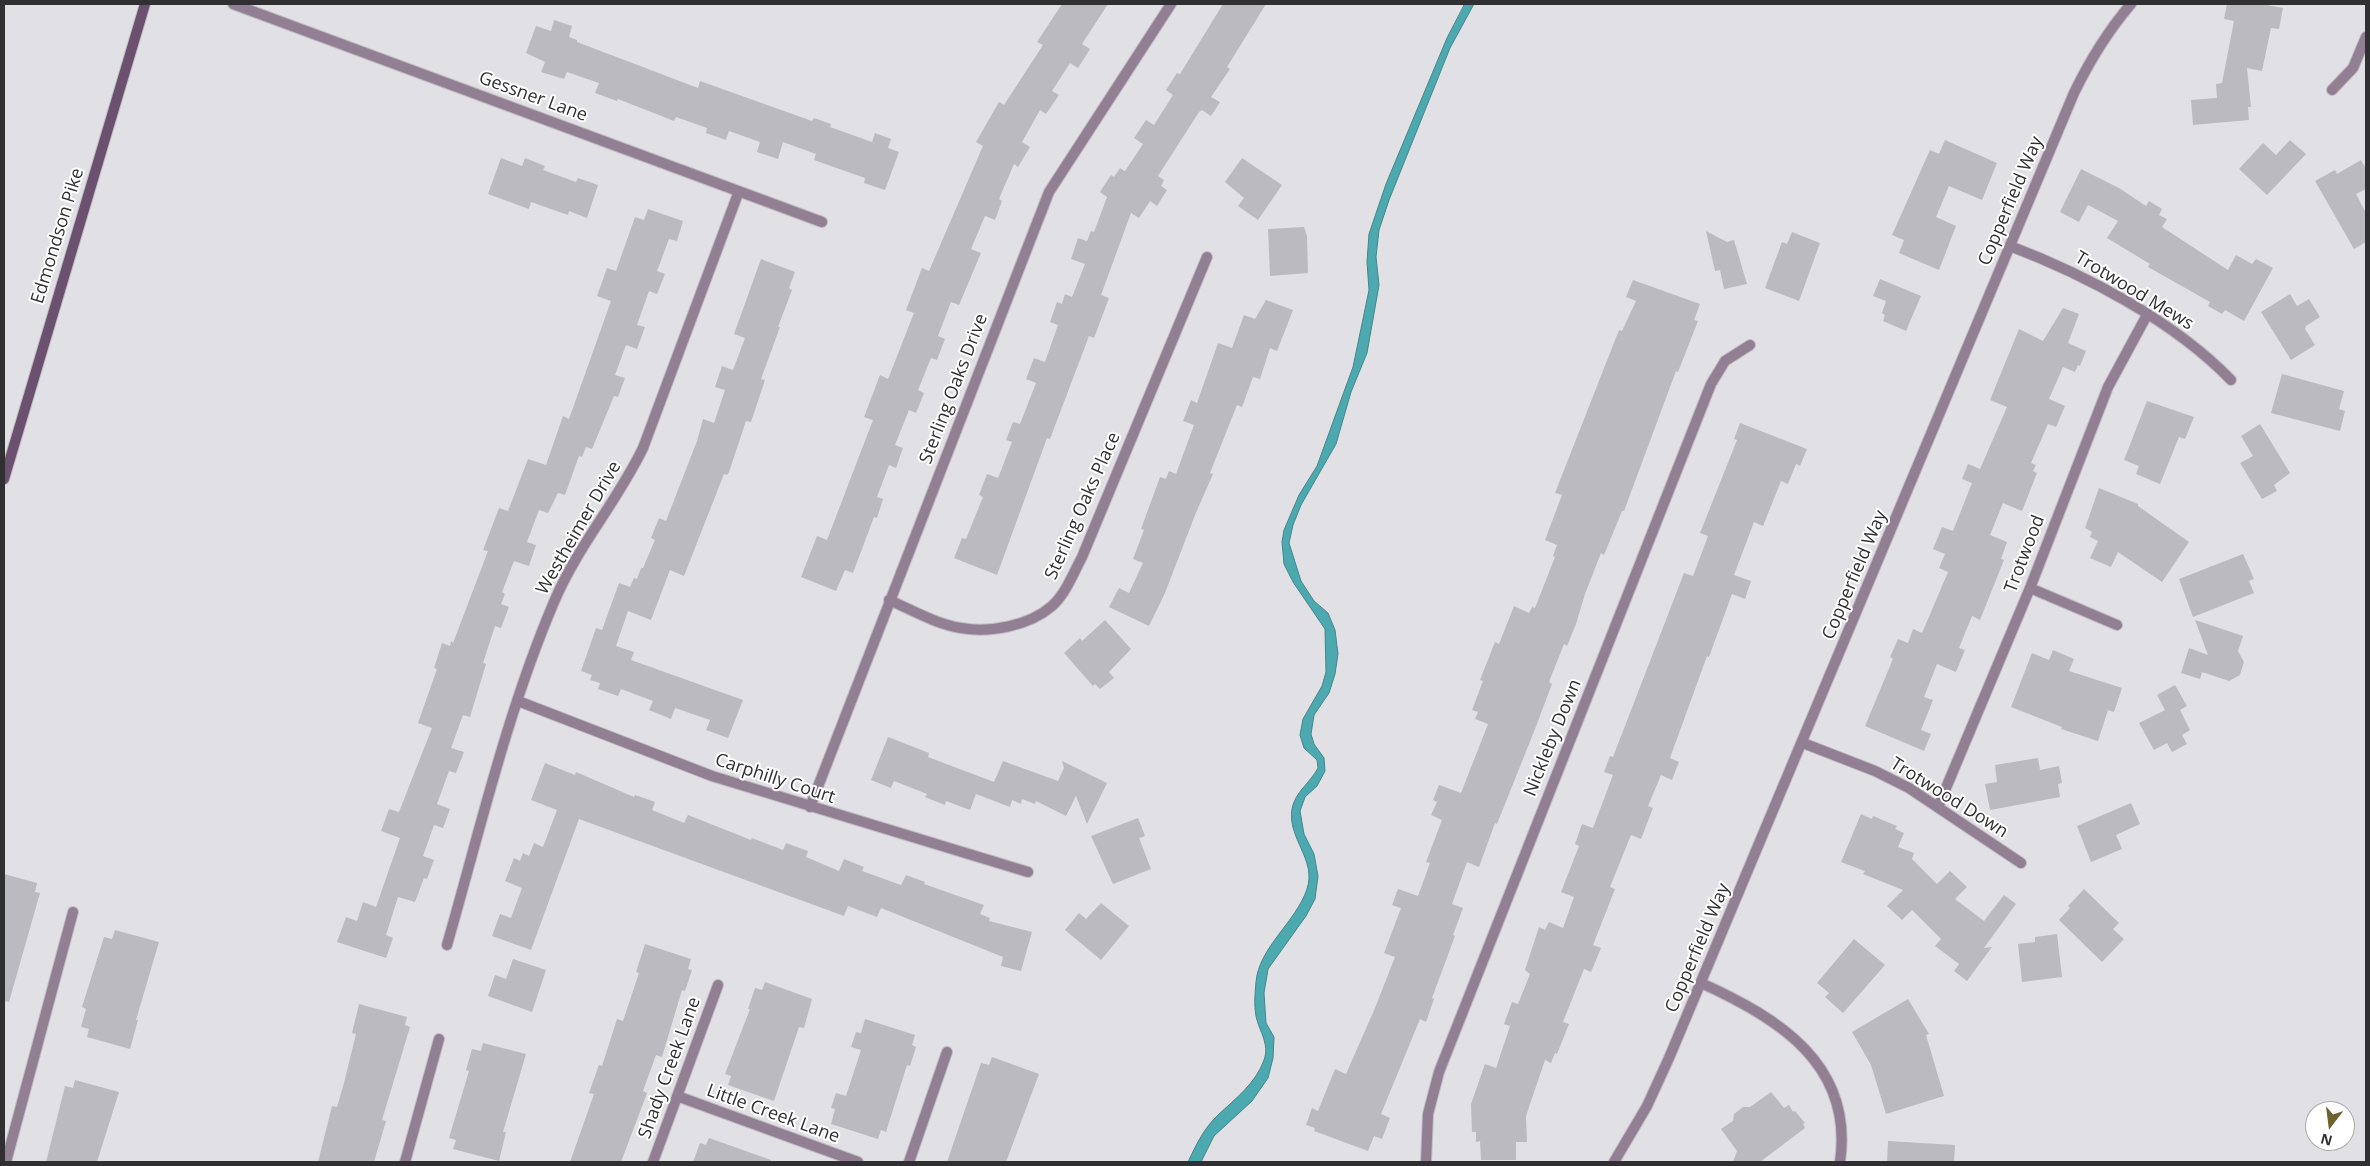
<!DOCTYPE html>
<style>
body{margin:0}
#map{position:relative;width:2370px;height:1166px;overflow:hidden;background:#e1e0e4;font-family:"Open Sans",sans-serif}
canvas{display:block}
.frame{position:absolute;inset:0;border:5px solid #303032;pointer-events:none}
.north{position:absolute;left:2305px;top:1101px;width:50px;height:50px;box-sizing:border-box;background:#fff;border:1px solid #acacad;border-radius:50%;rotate:195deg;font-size:14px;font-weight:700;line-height:20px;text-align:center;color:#303032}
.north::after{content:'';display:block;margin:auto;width:18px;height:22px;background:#6e622f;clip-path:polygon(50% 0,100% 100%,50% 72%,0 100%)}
</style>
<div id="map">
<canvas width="2370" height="1166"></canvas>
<div class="frame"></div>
<div class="north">N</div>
</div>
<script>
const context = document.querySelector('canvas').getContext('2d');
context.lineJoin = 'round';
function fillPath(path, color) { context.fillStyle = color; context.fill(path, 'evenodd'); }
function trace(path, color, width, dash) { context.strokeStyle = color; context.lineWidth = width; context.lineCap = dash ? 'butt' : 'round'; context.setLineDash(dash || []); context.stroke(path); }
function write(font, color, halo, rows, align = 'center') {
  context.font = font + ' "Open Sans",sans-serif'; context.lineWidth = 4; context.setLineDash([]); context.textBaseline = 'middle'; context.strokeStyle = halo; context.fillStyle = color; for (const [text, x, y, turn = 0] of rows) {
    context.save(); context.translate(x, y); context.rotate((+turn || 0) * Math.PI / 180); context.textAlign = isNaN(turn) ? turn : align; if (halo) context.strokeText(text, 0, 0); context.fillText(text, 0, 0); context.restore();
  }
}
const water = new Path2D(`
 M 1465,4 L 1474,4 L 1450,48 L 1389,200 L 1379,230 L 1376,257 L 1379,285 L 1367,353 L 1351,392 L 1336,444 L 1301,505 L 1293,525 L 1289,543 L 1301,581 L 1314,601 L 1328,613 L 1335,630 L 1338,654 L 1335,674 L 1329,693 L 1314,715 L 1311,734 L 1314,744 L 1324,758 L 1325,771 L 1317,786 L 1305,797 L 1300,811 L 1304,834 L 1314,854 L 1318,876 L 1315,899 L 1306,916 L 1268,969 L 1264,993 L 1266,1023 L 1274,1037 L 1273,1058 L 1268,1078 L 1252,1101 L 1214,1136 L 1201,1162 L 1188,1162 C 1196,1145 1204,1128 1218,1115 C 1235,1099 1256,1083 1264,1060 C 1270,1044 1259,1031 1256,1016 C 1254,1005 1255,993 1256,982 C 1259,947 1296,922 1307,889 C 1317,860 1287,838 1292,809 C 1295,792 1310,783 1318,768 L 1317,760 L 1304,748 L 1300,735 L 1303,719 L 1322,686 L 1326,672 L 1325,629 L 1293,582 L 1284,564 L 1282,542 L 1284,530 L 1299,495 L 1317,466 L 1353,367 L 1369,290 L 1367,262 L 1369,234 L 1386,184 L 1447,38 Z`);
fillPath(water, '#4ca9af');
trace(water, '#44858a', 1);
fillPath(new Path2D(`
 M 1062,4 L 1108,4 L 1082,44 L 1090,49 L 1078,68 L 1070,63 L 1052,91 L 1059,95 L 1046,114 L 1040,110 L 1022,142 L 1030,147 L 1018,167 L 1014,164 L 999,199 L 1002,201 L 995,220 L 985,216 L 971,249 L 981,253 L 959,305 L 951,302 L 938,336 L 945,339 L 937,360 L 931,358 L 918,390 L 924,393 L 916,413 L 909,410 L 895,445 L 903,448 L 896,468 L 889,465 L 877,497 L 883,499 L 877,518 L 874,517 L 853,573 L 845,570 L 836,591 L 801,577 L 817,536 L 827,540 L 873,420 L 864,417 L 880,375 L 888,379 L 914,313 L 906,310 L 922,268 L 929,271 L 983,146 L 976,142 L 999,102 L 1004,105 L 1043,45 L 1037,42 Z
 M 1223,4 L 1266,4 L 1227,67 L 1230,69 L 1211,97 L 1220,102 L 1211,116 L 1202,110 L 1199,112 L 1158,176 L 1164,180 L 1161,186 L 1167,190 L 1157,206 L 1150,201 L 1139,218 L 1131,213 L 1101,295 L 1109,298 L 1094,338 L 1089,336 L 1050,439 L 1047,438 L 997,575 L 954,558 L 962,538 L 966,539 L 983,497 L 979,495 L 987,474 L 998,478 L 1012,442 L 1006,440 L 1013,422 L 1020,424 L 1036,383 L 1026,379 L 1034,358 L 1045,362 L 1058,325 L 1050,322 L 1057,302 L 1062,304 L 1065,294 L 1072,297 L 1085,264 L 1071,259 L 1078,238 L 1087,241 L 1091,231 L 1094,232 L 1107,197 L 1100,192 L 1111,175 L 1114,177 L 1120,168 L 1125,171 L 1143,144 L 1134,138 L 1146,120 L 1154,125 L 1173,95 L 1166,90 L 1177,73 L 1180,74 Z
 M 2227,4 L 2261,4 L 2283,8 L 2279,29 L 2271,28 L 2262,71 L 2247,68 L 2251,107 L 2248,107 L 2249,120 L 2193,125 L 2191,100 L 2217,98 L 2216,84 L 2222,83 L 2234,21 L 2224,19 Z
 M 554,20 L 572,26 L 569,37 L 577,40 L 577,42 L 698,88 L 700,81 L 812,121 L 814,118 L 831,124 L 830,127 L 872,142 L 875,133 L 891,139 L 888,148 L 899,152 L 885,190 L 864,183 L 865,178 L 814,160 L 816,154 L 783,142 L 778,159 L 757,152 L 760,142 L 729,131 L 726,140 L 706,133 L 707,128 L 676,117 L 674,121 L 618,99 L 617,101 L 595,93 L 599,83 L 567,72 L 564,79 L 541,72 L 545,62 L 526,53 L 536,26 L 551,31 Z
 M 1945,140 L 1997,163 L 1982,200 L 1949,186 L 1936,217 L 1956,226 L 1939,270 L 1899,253 L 1904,240 L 1892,235 L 1930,150 L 1939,154 Z
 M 2290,140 L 2306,154 L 2267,195 L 2239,169 L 2263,143 L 2276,155 Z
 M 501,158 L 522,166 L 525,158 L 545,166 L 543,170 L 576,182 L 578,178 L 598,185 L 587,218 L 569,211 L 568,215 L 531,202 L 529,209 L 488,194 Z
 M 1242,158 L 1282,185 L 1258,220 L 1238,206 L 1244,198 L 1225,182 Z
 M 2361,160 L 2366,169 L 2366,189 L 2356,194 L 2366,213 L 2366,242 L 2354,249 L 2315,181 L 2335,170 L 2337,174 Z
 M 2081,169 L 2119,188 L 2146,206 L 2149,201 L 2162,209 L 2159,215 L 2167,219 L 2162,227 L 2228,270 L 2236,255 L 2252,264 L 2256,259 L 2273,268 L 2244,321 L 2225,310 L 2222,314 L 2208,306 L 2210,302 L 2148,267 L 2150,264 L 2107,238 L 2118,221 L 2088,205 L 2079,222 L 2060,212 Z
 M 648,209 L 683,221 L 677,241 L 669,239 L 657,271 L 665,274 L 657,294 L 649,291 L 637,325 L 645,327 L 637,349 L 626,345 L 615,375 L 625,378 L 618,397 L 614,396 L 592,449 L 586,447 L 582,457 L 579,456 L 565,495 L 558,493 L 548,513 L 539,510 L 527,542 L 536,545 L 529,566 L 514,561 L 502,592 L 505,594 L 501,604 L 509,607 L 501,628 L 495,626 L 483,663 L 486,664 L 470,717 L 463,715 L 451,748 L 464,752 L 456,773 L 449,771 L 437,804 L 450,809 L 443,828 L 434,825 L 423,856 L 434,860 L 427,879 L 424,878 L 415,902 L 398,897 L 386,935 L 393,938 L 386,958 L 337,942 L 346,917 L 357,921 L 363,902 L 376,907 L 400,838 L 381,831 L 389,809 L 399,812 L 432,728 L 418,723 L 437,669 L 434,668 L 442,643 L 450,646 L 451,641 L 453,643 L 488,551 L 483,550 L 499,508 L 508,511 L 528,459 L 546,465 L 563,416 L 569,419 L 611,301 L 597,296 L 607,268 L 616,271 L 635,217 L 644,220 Z
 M 1304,227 L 1307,236 L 1308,273 L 1270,276 L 1268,229 Z
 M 1706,231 L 1727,242 L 1734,240 L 1747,284 L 1724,289 L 1720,270 L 1715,271 Z
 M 1792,232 L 1820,243 L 1799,301 L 1765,288 L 1782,242 L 1787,244 Z
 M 761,259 L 795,272 L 789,288 L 792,290 L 778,327 L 780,327 L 761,379 L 765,380 L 751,422 L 746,421 L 729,472 L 727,475 L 724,474 L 684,576 L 670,570 L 651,620 L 628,611 L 616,646 L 634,652 L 631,660 L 743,700 L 728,738 L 706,730 L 710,720 L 675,708 L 671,719 L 649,710 L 653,701 L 621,689 L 618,696 L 598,689 L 600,683 L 590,680 L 592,675 L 581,671 L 596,628 L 602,630 L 619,583 L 630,587 L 634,578 L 637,579 L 641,568 L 643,568 L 655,540 L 651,538 L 659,518 L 666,521 L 697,441 L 703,419 L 714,423 L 725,390 L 715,387 L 722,366 L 733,370 L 745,338 L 734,334 Z
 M 1880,279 L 1921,296 L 1906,331 L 1883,321 L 1885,315 L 1882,313 L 1886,301 L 1873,296 Z
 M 1633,280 L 1700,304 L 1694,320 L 1698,321 L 1678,372 L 1676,371 L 1624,511 L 1622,511 L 1604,555 L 1601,553 L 1585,594 L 1576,624 L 1567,646 L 1564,644 L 1549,682 L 1552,684 L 1535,729 L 1497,824 L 1495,823 L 1479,867 L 1467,862 L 1452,904 L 1463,908 L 1453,935 L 1455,936 L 1432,998 L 1434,999 L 1426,1022 L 1420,1019 L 1381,1114 L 1390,1118 L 1382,1139 L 1374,1136 L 1368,1151 L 1314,1131 L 1315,1128 L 1306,1125 L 1312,1108 L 1318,1111 L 1335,1069 L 1346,1074 L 1375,1008 L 1395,957 L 1384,953 L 1401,908 L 1392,905 L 1398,889 L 1418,896 L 1430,863 L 1426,862 L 1442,820 L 1431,815 L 1437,802 L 1433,800 L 1439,785 L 1461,793 L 1488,724 L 1475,719 L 1478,712 L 1472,710 L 1483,681 L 1480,680 L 1495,642 L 1499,644 L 1514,606 L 1529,613 L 1532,607 L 1535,608 L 1555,557 L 1553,556 L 1557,545 L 1545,540 L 1562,495 L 1555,493 L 1619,330 L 1622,331 L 1636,301 L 1626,297 Z
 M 2290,294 L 2297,306 L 2309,299 L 2320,317 L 2306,326 L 2305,329 L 2315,345 L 2291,360 L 2261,312 Z
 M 1266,300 L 1293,310 L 1277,351 L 1270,348 L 1260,379 L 1253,377 L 1242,407 L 1237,405 L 1210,473 L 1213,474 L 1195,515 L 1165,593 L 1149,626 L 1109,607 L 1119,588 L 1129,593 L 1143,563 L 1133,559 L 1144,530 L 1141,529 L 1160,477 L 1166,479 L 1169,471 L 1176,474 L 1194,425 L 1183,421 L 1191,400 L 1197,403 L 1218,343 L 1232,348 L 1244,315 L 1255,319 Z
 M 2063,308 L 2079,314 L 2068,343 L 2086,351 L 2080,366 L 2078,365 L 2075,372 L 2063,367 L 2049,399 L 2065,406 L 2056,427 L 2048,424 L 2031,463 L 2036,465 L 2033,471 L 2037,473 L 2022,511 L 2003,503 L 1990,535 L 2007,542 L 2001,559 L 2004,560 L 1980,620 L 1972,616 L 1959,648 L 1965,650 L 1956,672 L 1937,664 L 1924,697 L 1933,700 L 1921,730 L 1931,734 L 1924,751 L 1865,726 L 1893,659 L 1890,657 L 1898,639 L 1908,643 L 1913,629 L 1922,633 L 1948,572 L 1939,568 L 1945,554 L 1933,549 L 1942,527 L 1953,531 L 1972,483 L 1962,479 L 1968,464 L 1980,469 L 2007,407 L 1990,400 L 2019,329 L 2043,341 Z
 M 2282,374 L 2344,391 L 2339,409 L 2345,411 L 2340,431 L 2271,413 Z
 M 2147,401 L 2194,417 L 2185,439 L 2179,437 L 2160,484 L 2136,474 L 2139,466 L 2124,460 Z
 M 1740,423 L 1807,449 L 1800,466 L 1796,464 L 1788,484 L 1781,481 L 1763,526 L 1754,522 L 1734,575 L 1751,581 L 1745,599 L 1732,594 L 1709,657 L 1707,656 L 1670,758 L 1679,762 L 1672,780 L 1661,775 L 1648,806 L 1653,808 L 1641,839 L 1631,835 L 1610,887 L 1615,889 L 1593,945 L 1601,948 L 1591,972 L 1584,969 L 1563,1022 L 1569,1024 L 1557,1054 L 1555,1053 L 1551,1063 L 1545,1060 L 1526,1116 L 1527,1142 L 1516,1142 L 1516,1160 L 1481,1160 L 1480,1141 L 1476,1142 L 1476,1132 L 1472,1132 L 1471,1104 L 1485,1064 L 1496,1068 L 1510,1026 L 1504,1024 L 1512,1002 L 1518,1004 L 1530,974 L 1525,970 L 1539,927 L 1545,930 L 1549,922 L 1563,928 L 1574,897 L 1561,892 L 1579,846 L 1575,844 L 1582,824 L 1593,828 L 1613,775 L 1604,772 L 1610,756 L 1613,757 L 1684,573 L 1693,576 L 1708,536 L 1700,533 L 1737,440 L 1734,439 Z
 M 2260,424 L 2290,473 L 2274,485 L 2277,491 L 2262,499 L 2240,463 L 2253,456 L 2241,436 Z
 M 2099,488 L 2138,504 L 2138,506 L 2189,542 L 2162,582 L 2118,552 L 2111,567 L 2090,558 L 2098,541 L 2090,537 L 2092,532 L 2085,528 Z
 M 2243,554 L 2254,579 L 2249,581 L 2254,593 L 2193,617 L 2179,579 Z
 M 1105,620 L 1131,649 L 1109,672 L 1114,678 L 1100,689 L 1095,684 L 1093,686 L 1064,653 L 1080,638 L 1082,641 Z
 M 2195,620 L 2243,636 L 2238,651 L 2244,662 L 2240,675 L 2229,681 L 2202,672 L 2200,679 L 2181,673 L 2189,648 L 2208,655 Z
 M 2053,650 L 2074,659 L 2069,671 L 2122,688 L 2114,712 L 2108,710 L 2098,741 L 2061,729 L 2062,727 L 2011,707 L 2032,653 L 2049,660 Z
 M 2175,685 L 2187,706 L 2180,710 L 2190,730 L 2182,735 L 2187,744 L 2172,752 L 2167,743 L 2154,750 L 2139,723 L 2165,710 L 2157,695 Z
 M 888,737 L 929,753 L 928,757 L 994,782 L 1003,761 L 1058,781 L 1064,768 L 1062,761 L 1107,783 L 1087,824 L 1076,796 L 1066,816 L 1036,801 L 1035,804 L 1022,799 L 1021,804 L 1012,800 L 1010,807 L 976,794 L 970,810 L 946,801 L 945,805 L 925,797 L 927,794 L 894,781 L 891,788 L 871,780 Z
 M 2038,758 L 2040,770 L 2059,766 L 2062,783 L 2058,784 L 2060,797 L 1990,810 L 1985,784 L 1997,782 L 1995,765 Z
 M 545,763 L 575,775 L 576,772 L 634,797 L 635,795 L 655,802 L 652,810 L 684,823 L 688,815 L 751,840 L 752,838 L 783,850 L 786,843 L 808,851 L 806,857 L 839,871 L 844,859 L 864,867 L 862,871 L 901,885 L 906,875 L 925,882 L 924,884 L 984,905 L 980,914 L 990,918 L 989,921 L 1032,932 L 1021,971 L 1001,966 L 1003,957 L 881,908 L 877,917 L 848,906 L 844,916 L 579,819 L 531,950 L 492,936 L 500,914 L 511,918 L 522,888 L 505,881 L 514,858 L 520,861 L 523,853 L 529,856 L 534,843 L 543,847 L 557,810 L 531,800 Z
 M 2131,803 L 2140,824 L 2116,835 L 2122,849 L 2091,862 L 2077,826 Z
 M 1861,814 L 1872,819 L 1873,816 L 1897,826 L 1895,829 L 1904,833 L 1898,847 L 1914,853 L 1912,859 L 1937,884 L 1950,871 L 1967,887 L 1955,899 L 1984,921 L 2004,895 L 2016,904 L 1984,948 L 1992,947 L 1967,981 L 1954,971 L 1959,964 L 1935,946 L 1941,939 L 1912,910 L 1902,920 L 1887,906 L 1903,890 L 1863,874 L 1865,871 L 1841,862 Z
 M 1138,818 L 1145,836 L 1139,838 L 1151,869 L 1113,884 L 1091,836 Z
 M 4,874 L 37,883 L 35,892 L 40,893 L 9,1002 L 4,1001 Z
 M 2084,889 L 2119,923 L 2113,929 L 2124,939 L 2102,962 L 2059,920 L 2070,908 L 2068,906 Z
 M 1101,903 L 1129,926 L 1101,960 L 1065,930 L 1079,913 L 1086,919 Z
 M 115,930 L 159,942 L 136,1020 L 138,1020 L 130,1049 L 87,1037 L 89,1029 L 81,1027 L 86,1009 L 82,1007 L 104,937 L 112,939 Z
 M 2057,934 L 2062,977 L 2022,982 L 2018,944 L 2035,942 L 2035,937 Z
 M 1854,939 L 1885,965 L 1843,1013 L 1825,997 L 1829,993 L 1817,983 Z
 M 645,944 L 691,959 L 688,969 L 692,970 L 685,991 L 682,990 L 662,1057 L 656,1055 L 643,1091 L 647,1093 L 621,1162 L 570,1162 L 594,1094 L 589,1093 L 599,1065 L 602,1066 L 617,1019 L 623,1021 L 639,973 L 636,972 Z
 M 513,959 L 546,970 L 532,1012 L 488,996 L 495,975 L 506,979 Z
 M 765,982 L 812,999 L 804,1028 L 799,1027 L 774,1101 L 728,1085 L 731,1076 L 725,1074 L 750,1009 L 748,1009 L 755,988 L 762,990 Z
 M 1908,999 L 1929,1034 L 1926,1035 L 1944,1096 L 1886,1114 L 1871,1065 L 1852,1032 Z
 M 359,1004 L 407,1017 L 405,1025 L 410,1027 L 382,1120 L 386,1121 L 374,1162 L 318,1162 L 332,1106 L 337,1107 L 344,1083 L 356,1034 L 352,1033 Z
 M 865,1019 L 915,1035 L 912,1045 L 916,1047 L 910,1066 L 907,1065 L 886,1132 L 881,1130 L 878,1139 L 831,1124 L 835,1109 L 831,1108 L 836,1093 L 846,1096 L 861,1050 L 851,1047 L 856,1032 L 861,1033 Z
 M 483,1043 L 526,1054 L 503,1132 L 506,1132 L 499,1161 L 453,1149 L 456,1140 L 449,1138 L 469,1071 L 466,1070 L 472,1049 L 481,1051 Z
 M 992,1057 L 1039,1074 L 1006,1162 L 947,1162 L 981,1063 L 989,1065 Z
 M 75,1080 L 119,1092 L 97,1162 L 46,1162 L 65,1086 L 73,1088 Z
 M 1771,1092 L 1784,1108 L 1789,1105 L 1793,1112 L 1795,1111 L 1805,1123 L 1803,1124 L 1805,1128 L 1760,1162 L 1733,1162 L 1737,1151 L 1721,1129 L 1733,1121 L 1734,1114 L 1743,1107 L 1750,1107 Z
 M 709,1138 L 771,1160 L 770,1162 L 693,1162 L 700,1143 L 706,1145 Z
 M 1888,1141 L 1955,1145 L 1954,1162 L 1887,1162 Z`), '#bbbbbf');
const street = new Path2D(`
 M 233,4 L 822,222
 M 2332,90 L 2353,68 L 2366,37
 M 2010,246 C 2086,275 2174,321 2231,380
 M 2030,588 L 2117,625
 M 889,600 C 912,610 936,624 961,628 C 990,633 1029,626 1052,606 C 1066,593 1073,574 1082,557 L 1207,257
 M 518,701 L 712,776 L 1028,872
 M 1803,743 L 1875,771 L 1909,788 L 2021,863
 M 810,807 L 1049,192 L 1171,4
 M 1938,807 L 2030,588 L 2108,387 L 2147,315
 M 447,945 C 480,830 507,712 554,602 C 577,547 617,502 643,448 L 739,191
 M 1701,983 C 1779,1018 1854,1065 1840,1162
 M 677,1096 L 858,1162
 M 6,1162 L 73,912
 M 405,1162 L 439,1039
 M 653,1162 L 718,985
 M 909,1162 L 947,1052
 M 1426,1162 L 1428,1114 L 1439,1072 L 1711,384 L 1725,361 L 1750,345
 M 1614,1162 L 1647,1106 L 1669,1058 L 2074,93 C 2090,60 2107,32 2131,4`);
const secondary = new Path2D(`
 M 4,479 L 145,4`);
trace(street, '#bebdc0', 12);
trace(secondary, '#bebdc0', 12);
trace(street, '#927f94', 10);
trace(secondary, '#6b506f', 10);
write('18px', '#303032', '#fff', [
 ["Gessner Lane",533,97,20],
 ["Copperfield Way",2011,201,-67],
 ["Edmondson Pike",58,236,-73],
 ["Trotwood Mews",2134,291,31],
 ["Sterling Oaks Drive",954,389,-69],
 ["Sterling Oaks Place",1083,506,-66],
 ["Westheimer Drive",579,528,-60],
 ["Trotwood",2025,554,-69],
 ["Copperfield Way",1855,575,-67],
 ["Nickleby Down",1553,738,-68],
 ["Carphilly Court",775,779,18],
 ["Trotwood Down",1949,798,32],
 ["Copperfield Way",1698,948,-67],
 ["Shady Creek Lane",670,1068,-70],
 ["Little Creek Lane",773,1114,20]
]);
</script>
